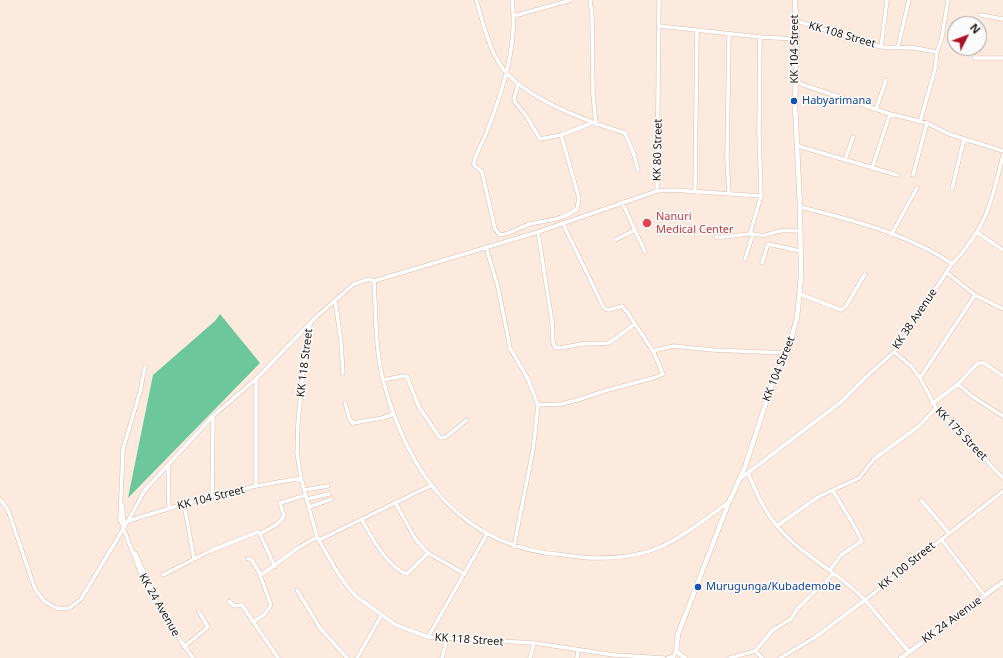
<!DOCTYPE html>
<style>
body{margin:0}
#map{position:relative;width:1003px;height:658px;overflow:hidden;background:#fceade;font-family:"Noto Sans",sans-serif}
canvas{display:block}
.north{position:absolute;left:947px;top:16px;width:40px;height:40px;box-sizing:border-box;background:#fbfbfb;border:1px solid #a39f9d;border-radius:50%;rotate:48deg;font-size:11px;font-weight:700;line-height:16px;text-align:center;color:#1f160f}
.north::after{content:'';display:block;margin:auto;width:14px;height:18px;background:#a9122b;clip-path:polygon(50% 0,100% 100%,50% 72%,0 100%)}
</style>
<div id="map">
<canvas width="1003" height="658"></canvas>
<div class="north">N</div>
</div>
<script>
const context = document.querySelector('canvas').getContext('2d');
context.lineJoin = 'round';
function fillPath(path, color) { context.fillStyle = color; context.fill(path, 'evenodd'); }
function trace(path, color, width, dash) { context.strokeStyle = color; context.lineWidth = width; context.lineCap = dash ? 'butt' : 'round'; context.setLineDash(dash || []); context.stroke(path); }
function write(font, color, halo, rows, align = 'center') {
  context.font = font + ' "Noto Sans",sans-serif'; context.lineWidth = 3; context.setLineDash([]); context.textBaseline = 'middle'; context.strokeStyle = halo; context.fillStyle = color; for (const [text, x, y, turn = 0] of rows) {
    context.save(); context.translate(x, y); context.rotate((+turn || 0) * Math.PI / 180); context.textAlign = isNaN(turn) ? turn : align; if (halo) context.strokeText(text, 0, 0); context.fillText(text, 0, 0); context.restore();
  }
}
fillPath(new Path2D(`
 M 220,314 L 260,363 L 128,498 L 153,375 L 215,321 Z`), '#6cc79b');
const minor = new Path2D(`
 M 476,0 C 483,21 488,47 501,66 C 523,98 588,122 625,133 L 634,155 L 638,170
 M 512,0 C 518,45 503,90 487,131 C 483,142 477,151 474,162 L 474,165 L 482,172 L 495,229 L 500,235 C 511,234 520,227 530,224 C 547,220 563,220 577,209 L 579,198 L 561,135
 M 590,0 L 592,16 L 593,94 L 596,125
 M 980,15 L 1003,19
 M 514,16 L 571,0
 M 796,21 L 881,47 L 915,48 L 937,52 L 935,69 L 920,122
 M 659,26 L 760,37 L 797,39
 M 729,34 L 727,159 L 729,194
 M 898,46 L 909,0
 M 881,47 L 887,0
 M 937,52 L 942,37 L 948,0
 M 974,58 L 1003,58
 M 795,82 L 890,114 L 927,123 L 949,134 L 1003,151
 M 518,85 L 514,98 L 515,102 L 527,117 L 540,139 L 561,135 L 592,123
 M 876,109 L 886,80
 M 798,146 L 897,175
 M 845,160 L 853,137
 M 872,168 L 890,114
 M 913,175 L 927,123
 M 952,189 L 964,139
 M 657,191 L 672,190 L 761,196 L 759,132 L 760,37
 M 695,192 L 697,30
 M 622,202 L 645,252
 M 800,207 C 849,219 911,235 952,264
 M 538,232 L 552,322 L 553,343 L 555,347 L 560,348 L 582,344 L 609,343 L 635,324
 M 978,233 L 1003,250
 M 750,234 L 761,196
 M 891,235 L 917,188
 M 716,237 C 728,238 739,234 750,234 C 755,234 761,236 766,235 C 778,230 786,230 799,231
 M 615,240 L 635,230
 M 486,247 L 498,287 L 510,348 L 528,379 L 538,405 L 533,450 L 514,546
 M 745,259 L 753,234
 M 762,263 L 768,244 L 800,251
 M 946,272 L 975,295 L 1003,309
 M 374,281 C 376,313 375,348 383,380 C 408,474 461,548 564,555 C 574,556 584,558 594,558 C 659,559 680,537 729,502
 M 800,294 L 841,310 L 846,306 L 865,274
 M 335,300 L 341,342 L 343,374
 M 310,325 L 304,360 L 298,423 L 297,453 L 301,478 L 317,537 L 336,570 L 347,586 L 357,597 L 396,625 L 428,637 L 534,643 L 614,655 L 664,658
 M 653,351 L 673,346 L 713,350 L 787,353
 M 894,352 L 911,366 L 920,378 L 936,408 L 1003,478
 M 145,367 L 140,392 L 123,449 L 120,519 L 142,577 L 170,625 L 193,658
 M 920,378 L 975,295
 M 383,380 L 403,376 L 407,377 L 419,407 L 440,438 L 446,437 L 467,420
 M 958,384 L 973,397 L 1003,416
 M 345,403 L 350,420 L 353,423 L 382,418 L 394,414
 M 932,404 L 958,384 L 978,363 L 984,363 L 1003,376
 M 538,405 L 561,404 L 577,400 L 608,390 L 653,378 L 663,374 L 653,351 L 627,312 L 622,306 L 609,310 L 604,308 L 563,224
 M 168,465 L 169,508
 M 748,473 C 756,492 764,511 778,527 C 802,556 839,573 865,600 L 814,638 L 780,658
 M 741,478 L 841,402 L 867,376 L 894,352 L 952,264 C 986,229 992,201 1003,155
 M 256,486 L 256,379
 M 304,490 L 328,486
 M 212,498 L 213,416
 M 0,499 L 8,510 L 35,589 L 44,601 L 56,608 L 66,609 L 71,607 L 81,599 L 128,521 L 184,504 L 256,486 L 301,478
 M 307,499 L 329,494
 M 921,500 L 949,533
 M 395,502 L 416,540 L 428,553 L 465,574
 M 184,504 L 194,559
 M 122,505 L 124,523
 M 309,507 L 332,499
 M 362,520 C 370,535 389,569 407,574 L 428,553
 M 128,521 L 145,490 L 213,416 L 256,379 L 316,317 L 354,284 L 369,279 L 374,281 L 538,232 L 657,191 L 659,0
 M 777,526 L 818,497 L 859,478 L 874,459 L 919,426 L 936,408
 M 260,534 C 269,528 278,526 284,516 L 280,503 L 306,495
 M 941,539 L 985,596
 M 319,540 L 432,485
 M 135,553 L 151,587
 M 248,559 L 251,559 L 261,575 L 298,548 L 317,537
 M 830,570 L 841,555 L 862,541 L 852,522 L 833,491
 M 163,575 L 210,551 L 258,532 L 260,534 L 275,567
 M 297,590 L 320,628 L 347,658
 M 229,601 L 234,606 L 242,605 L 278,658
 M 253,622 L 265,614 L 271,605 L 260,575
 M 428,637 L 487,534
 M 184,647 L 208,627 L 199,612
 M 755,651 L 773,630 L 791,619 L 797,609 L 834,573
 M 909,652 L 865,600 L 1003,491
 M 357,658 L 381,616
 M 442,658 L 447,639
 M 530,658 L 534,643
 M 577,658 L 578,650
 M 668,658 L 674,656 L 676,651
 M 730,658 L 755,651 L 762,658`);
const tertiary = new Path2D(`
 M 685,658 L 676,651 L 678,634 L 729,502 L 745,467 L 772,384 L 787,353 L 797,318 L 801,277 L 800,207 L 795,105 L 797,39 L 795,0
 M 901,658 L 1003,582`);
trace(minor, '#d9beaa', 4.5);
trace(tertiary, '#d9beaa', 5.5);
trace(minor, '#fff', 3.5);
trace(tertiary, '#fff', 4.5);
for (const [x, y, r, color] of [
 [794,101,4,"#1a4fb4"],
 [647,223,5,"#e0444e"],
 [698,587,4,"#1a4fb4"]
]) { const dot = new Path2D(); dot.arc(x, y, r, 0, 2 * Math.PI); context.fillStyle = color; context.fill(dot); trace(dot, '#fbfbfb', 1.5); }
write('11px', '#1f160f', '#fbfbfb', [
 ["KK 108 Street",842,35,16],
 ["KK 104 Street",795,49,-90],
 ["KK 80 Street",658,150,-89],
 ["KK 38 Avenue",915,319,-56],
 ["KK 118 Street",305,363,-83],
 ["KK 104 Street",779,369,-68],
 ["KK 175 Street",961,434,46],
 ["KK 104 Street",211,498,-14],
 ["KK 100 Street",907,566,-39],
 ["KK 24 Avenue",159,605,60],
 ["KK 24 Avenue",952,620,-36],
 ["KK 118 Street",469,640,4]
]);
write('11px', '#164399', '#fbfbfb', [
 ["Habyarimana",802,101],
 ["Murugunga/Kubademobe",706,587]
], 'left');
write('11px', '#be3a42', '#fbfbfb', [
 ["Nanuri",656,217],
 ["Medical Center",656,230]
], 'left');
</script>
